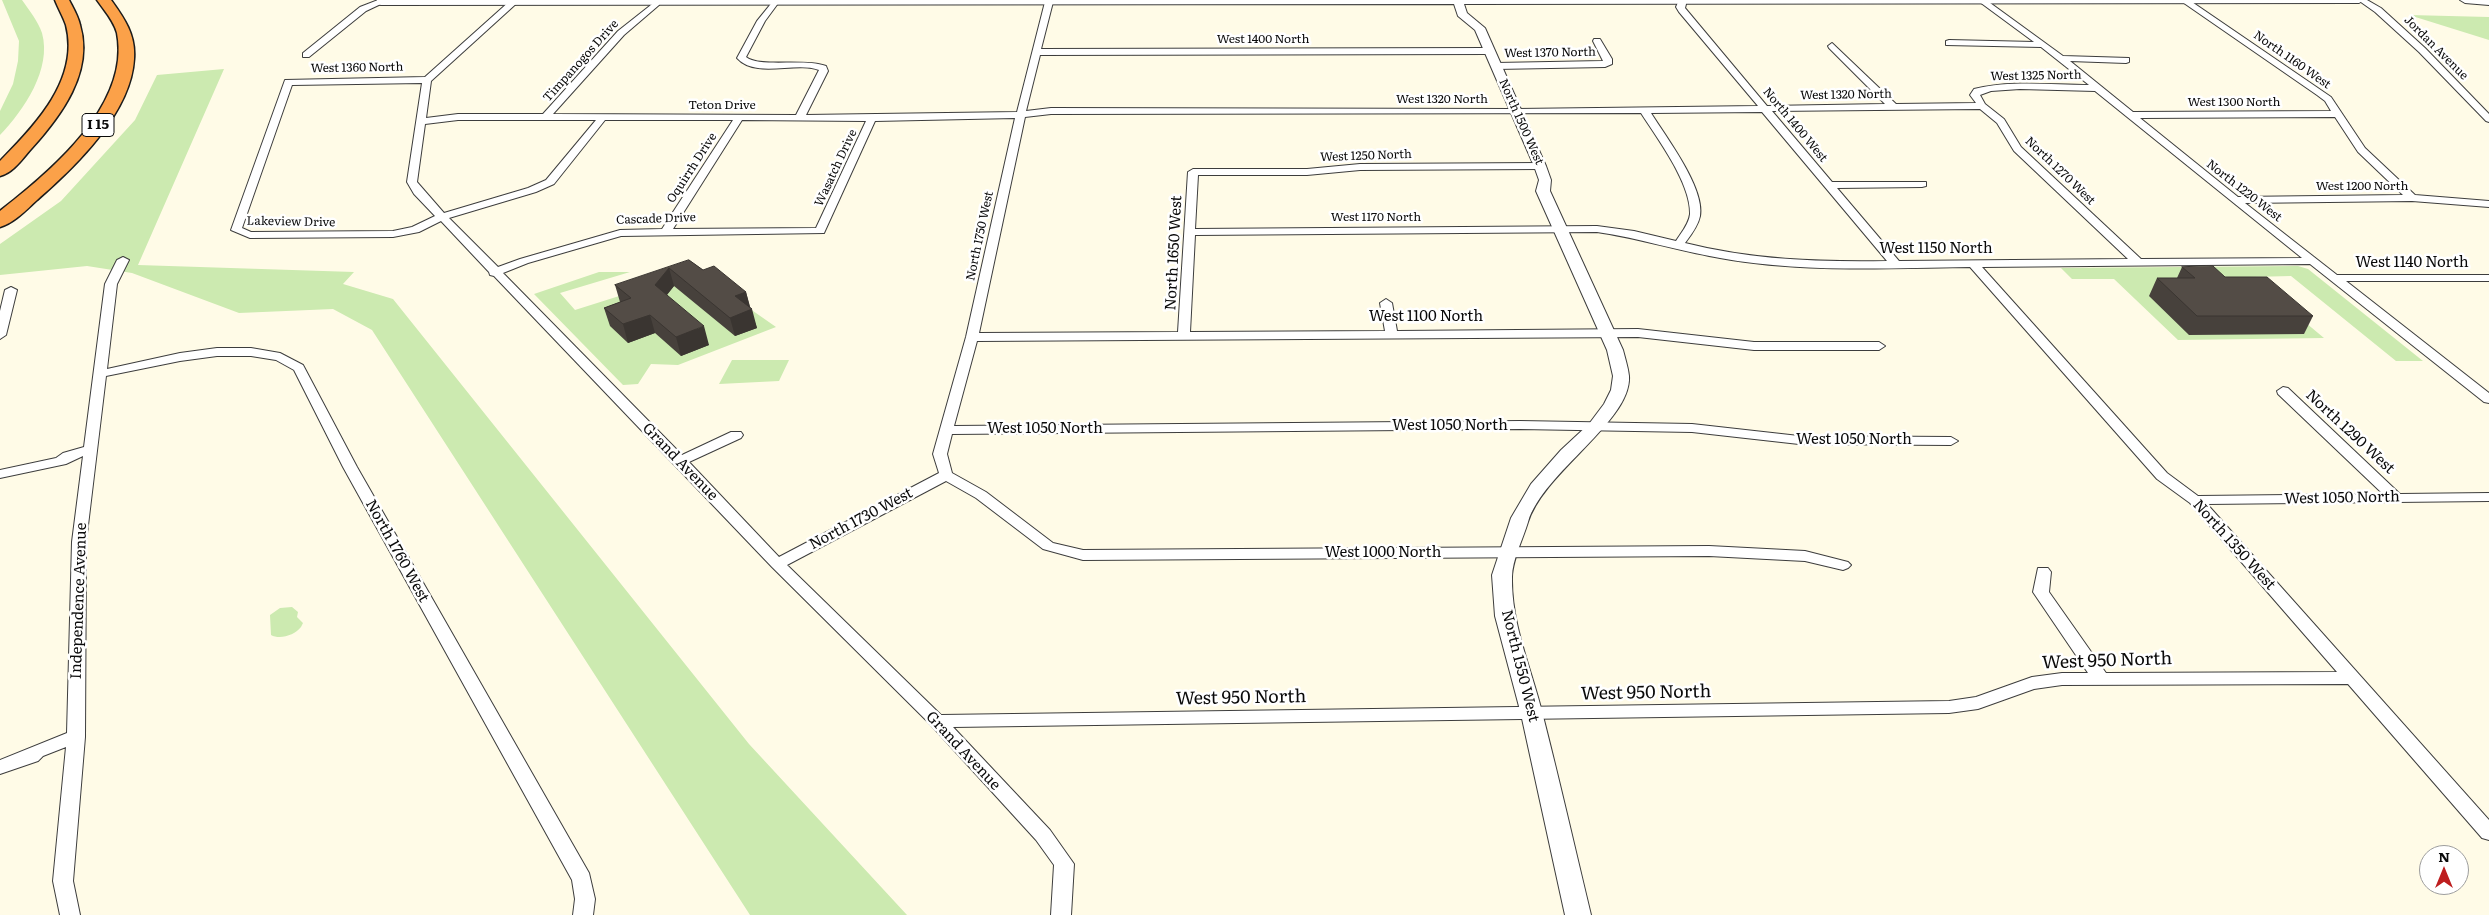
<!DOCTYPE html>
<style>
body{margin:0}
#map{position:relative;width:2489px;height:915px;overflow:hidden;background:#fffbe7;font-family:Literata,serif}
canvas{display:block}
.north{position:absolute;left:2419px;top:845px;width:50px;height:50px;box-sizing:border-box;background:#fff;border:1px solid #9d9d9d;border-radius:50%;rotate:0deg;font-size:14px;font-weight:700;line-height:20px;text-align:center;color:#0a0a0a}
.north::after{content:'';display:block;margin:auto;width:18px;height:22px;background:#be1e1f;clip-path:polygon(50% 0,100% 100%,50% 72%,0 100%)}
</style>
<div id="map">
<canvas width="2489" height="915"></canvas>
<div class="north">N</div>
</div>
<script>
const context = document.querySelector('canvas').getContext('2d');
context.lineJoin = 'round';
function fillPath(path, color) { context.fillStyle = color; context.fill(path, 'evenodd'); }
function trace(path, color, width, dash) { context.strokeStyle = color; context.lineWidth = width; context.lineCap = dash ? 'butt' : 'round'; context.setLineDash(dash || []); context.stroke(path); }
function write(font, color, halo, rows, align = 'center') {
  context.font = font + ' Literata,serif'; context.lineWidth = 5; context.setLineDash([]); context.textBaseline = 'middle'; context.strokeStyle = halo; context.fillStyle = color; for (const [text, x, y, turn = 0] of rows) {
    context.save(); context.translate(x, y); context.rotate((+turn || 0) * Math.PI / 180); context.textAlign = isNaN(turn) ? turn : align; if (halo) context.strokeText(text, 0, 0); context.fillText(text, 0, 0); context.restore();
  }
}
fillPath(new Path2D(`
 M 2,0 L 22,0 C 29,10 38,21 42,33 C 52,69 24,110 0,135 L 0,111 L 13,84 L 18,61 L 19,41 Z
 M 2409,15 L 2489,17 L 2489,40 Z
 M 224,69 L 138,265 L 354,272 L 343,284 L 393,299 L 749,744 L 907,915 L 750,915 L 372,330 L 333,309 L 239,313 L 132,273 L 87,266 L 0,275 L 0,244 L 61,201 L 135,120 L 157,75 Z
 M 2298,266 L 2308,269 L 2423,361 L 2396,361 L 2291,276 L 2251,277 L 2324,338 L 2178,340 L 2114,279 L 2072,279 L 2061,268 Z
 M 599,272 L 630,272 L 560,293 L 575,310 L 673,279 L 713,283 L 776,327 L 678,365 L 651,364 L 638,384 L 623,385 L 534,294 Z
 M 732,360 L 789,360 L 779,381 L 719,384 Z
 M 292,607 L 298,612 L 297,617 L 303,623 L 301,627 C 295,635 280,640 271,635 L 270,615 L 280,608 Z`), '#cceab0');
const minor = new Path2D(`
 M 378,0 L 385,2 L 366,11 L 309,57 L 303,57 L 303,53 L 360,7 Z
 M 511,0 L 518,2 L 431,81 L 426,118 L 458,114 L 543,114 L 618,31 L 656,1 L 660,3 L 659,5 L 624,35 L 553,114 L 796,115 L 819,70 C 795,61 756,79 737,58 L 757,21 L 774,0 L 779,2 L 765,21 L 746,57 C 760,68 804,58 826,66 L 828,71 L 806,115 L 1017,112 L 1045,2 L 1048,0 L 1053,2 L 1041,49 L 1490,48 L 1494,51 L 1490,54 L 1040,55 L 1026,111 L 1051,108 L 1517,109 L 1758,106 L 1679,12 L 1676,7 L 1679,0 L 1687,0 L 1685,8 L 1767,106 L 1885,104 L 1829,48 L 1828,46 L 1832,43 L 1896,104 L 1976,103 L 1970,95 L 1974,89 C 2011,80 2051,85 2089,85 L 2041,47 L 1946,45 L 1946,41 L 1949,40 L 2034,42 L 1977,0 L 1986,0 L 2063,56 L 2129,58 L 2129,62 L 2126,63 L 2070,61 L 2133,112 L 2331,111 L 2325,101 L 2317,95 L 2181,1 L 2189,0 L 2331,97 L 2365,148 L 2415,195 L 2489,201 L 2489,207 L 2412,201 L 2245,203 L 2337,275 L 2489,275 L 2489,281 L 2346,281 L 2489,393 L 2489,403 L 2484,402 L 2310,264 L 1982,267 L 2167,473 L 2198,496 L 2383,494 L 2278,394 L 2277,391 L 2283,387 L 2288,388 L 2400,494 L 2489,493 L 2489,501 L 2207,504 L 2489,820 L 2489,840 L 2482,838 L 2348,684 L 2062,685 L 2034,689 L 1978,709 L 1949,713 L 953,727 L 1050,830 L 1074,864 L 1071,915 L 1051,915 L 1054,865 L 1036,840 L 931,725 L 772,567 L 494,276 L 490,275 L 489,272 L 441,221 L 419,232 L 393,237 L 250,238 L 231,230 L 285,80 L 425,77 ZM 422,83 L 407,182 L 414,194 L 435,216 L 412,227 L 393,231 L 251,232 L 242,228 L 292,85 ZM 2020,89 L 2095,91 L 2302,258 L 2141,259 L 2021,147 L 2004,119 L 1985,104 L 1980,95 L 1991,91 ZM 1980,109 L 1997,123 L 2014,151 L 2128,259 L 1899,261 L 1837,188 L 1922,187 L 1926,186 L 1926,182 L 1832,182 L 1772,111 ZM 1762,112 L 1887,261 C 1818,262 1752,260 1685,243 C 1691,235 1698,226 1700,216 C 1705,188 1666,137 1651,113 ZM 1641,113 C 1657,138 1691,183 1690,214 C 1689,224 1681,233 1676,241 L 1634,231 L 1597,226 L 1195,229 L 1198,175 L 1307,175 L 1360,170 L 1540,169 L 1545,166 L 1540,163 L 1360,164 L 1307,169 L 1193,169 L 1188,172 L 1178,332 L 979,333 L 1025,117 L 1051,114 ZM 2335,117 L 2358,152 L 2403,195 L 2238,197 L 2140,118 ZM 1015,118 L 966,337 L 933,454 L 939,473 L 779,557 L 689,462 L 741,438 L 743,435 L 741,432 L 731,432 L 682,455 L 503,273 L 528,263 L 621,236 L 824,233 L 875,121 ZM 458,120 L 596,120 L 546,180 L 528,188 L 444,213 L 417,182 L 425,124 ZM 605,120 L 733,120 L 662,229 L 620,230 L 520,259 L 498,267 L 449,218 L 536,192 L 554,184 ZM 742,120 L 866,121 L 816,228 L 673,229 ZM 1597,232 C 1639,238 1678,251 1720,258 C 1802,273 1887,268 1970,267 L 2157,479 L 2190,503 L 2337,672 L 2106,673 L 2049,592 L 2051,572 L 2048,568 L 2038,568 L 2033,592 L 2088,673 L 2062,673 L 2032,677 L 1976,697 L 1949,701 L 941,715 L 787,565 L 946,481 L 976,498 L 1043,549 L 1083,560 L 1709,556 L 1805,561 L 1843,570 L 1848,568 L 1851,565 L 1848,562 L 1805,551 L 1709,546 L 1083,550 L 1053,543 L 986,492 L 952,473 L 947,454 L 952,434 L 1520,429 L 1692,432 L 1799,444 L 1951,445 L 1958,441 L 1951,437 L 1799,436 L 1692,424 L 1520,421 L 954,426 L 977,341 L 1638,337 L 1754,350 L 1879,350 L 1885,346 L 1879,342 L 1754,342 L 1638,329 L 1397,331 L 1392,303 L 1386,299 L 1380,303 L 1385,331 L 1190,332 L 1195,235 Z
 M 2358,0 L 2367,0 L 2381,8 L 2425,48 L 2489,114 L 2489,122 L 2486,121 L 2419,52 L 2375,12 Z
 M 1594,39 L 1600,39 L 1612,59 L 1612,64 L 1605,67 L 1496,69 L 1492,66 L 1496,63 L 1603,61 L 1593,41 Z
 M 123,257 L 129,260 L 117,284 L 107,369 L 180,353 L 217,348 L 251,348 L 280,353 L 303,365 L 357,467 L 589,873 L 595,899 L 593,915 L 573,915 L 575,899 L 572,880 L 343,467 L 294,370 L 276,360 L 251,356 L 217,356 L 180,361 L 106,376 L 86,542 L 85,737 L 73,881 L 80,915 L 60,915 L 53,881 L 66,747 L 43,756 L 38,761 L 0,774 L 0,760 L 67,733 L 72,542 L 83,456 L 66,464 L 0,478 L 0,470 L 56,458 L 63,453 L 84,447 L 105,284 L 117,260 Z
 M 11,287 L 17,290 L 6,335 L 0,339 L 0,311 L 5,290 Z`);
const tertiary = new Path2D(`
 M 377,0 L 2364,0 L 2359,3 L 1464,4 L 1467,13 L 1485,28 L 1546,166 L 1551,180 L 1550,191 L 1623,350 C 1625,358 1628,367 1629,376 C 1632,421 1543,472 1528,522 C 1523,539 1512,560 1512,577 C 1511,625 1532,670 1543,716 C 1560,782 1575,849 1591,915 L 1565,915 L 1521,714 L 1495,616 L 1492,575 L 1511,518 L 1531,484 L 1561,450 L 1589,424 L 1604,404 L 1611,390 L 1613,376 L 1607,350 L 1536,191 L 1539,180 L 1534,166 L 1475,30 L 1458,16 L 1454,4 L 381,5 L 377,4 Z
 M 2460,0 L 2489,0 L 2489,5 L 2465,3 Z`);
const motorway = new Path2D(`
 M 55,0 L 69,0 C 73,8 78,16 80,25 C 94,72 61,116 31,149 C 23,158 13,173 0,176 L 0,161 C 35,126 80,79 66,25 C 63,16 58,8 55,0 Z
 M 97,0 L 111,0 C 124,18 136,35 134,59 C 131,113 75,167 37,200 C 26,210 14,223 0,227 L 0,211 C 50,172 131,105 117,33 C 114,21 104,10 97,0 Z`);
trace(minor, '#3d3d3d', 2);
trace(tertiary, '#3d3d3d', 2);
trace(motorway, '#1b1b1b', 3);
fillPath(minor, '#fff');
fillPath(tertiary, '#fff');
fillPath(motorway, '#fba149');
fillPath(new Path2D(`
 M 689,260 L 703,270 L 746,292 L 750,308 L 757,328 L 735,336 L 674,286 L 667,295 L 709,345 L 681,356 L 655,333 L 628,343 L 610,326 L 604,308 L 620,302 L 615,285 Z
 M 2182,267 L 2313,316 L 2304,334 L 2189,335 L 2149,296 L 2157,278 L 2177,278 Z`), '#47413c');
fillPath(new Path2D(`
 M 669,268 L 674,286 L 660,303 L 655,285 Z
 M 746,292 L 751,310 L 735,296 Z
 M 752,309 L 757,328 L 735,336 L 730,318 Z
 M 650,315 L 655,333 L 628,343 L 623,324 Z
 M 704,326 L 709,345 L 681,356 L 676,337 Z`), '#3a3531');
const building = new Path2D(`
 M 689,260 L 703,270 L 714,266 L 746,292 L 735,296 L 752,309 L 730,318 L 669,268 L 655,285 L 704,326 L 676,337 L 650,315 L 623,324 L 604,308 L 631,298 L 615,285 Z
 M 2213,266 L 2225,277 L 2267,277 L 2313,316 L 2197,316 L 2157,278 L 2195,278 L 2182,267 Z`);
fillPath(building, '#534c46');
trace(building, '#3a3531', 1);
write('12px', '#0a0a0a', '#fff', [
 ["West 1400 North",1263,39],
 ["Jordan Avenue",2436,48,45],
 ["West 1370 North",1550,53,-1],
 ["North 1160 West",2292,60,35],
 ["Timpanogos Drive",581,61,-48],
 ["West 1360 North",357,68,-1],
 ["West 1325 North",2036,76,-1],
 ["West 1320 North",1846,95,-1],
 ["West 1320 North",1442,99],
 ["West 1300 North",2234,102],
 ["Teton Drive",722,105],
 ["North 1500 West",1521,122,66],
 ["North 1400 West",1795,125,50],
 ["West 1250 North",1366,156,-2],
 ["Oquirrh Drive",692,168,-57],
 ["Wasatch Drive",836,168,-65],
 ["North 1270 West",2060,171,44],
 ["West 1200 North",2362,186],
 ["North 1220 West",2244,191,38],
 ["West 1170 North",1376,217],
 ["Cascade Drive",656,219,-2],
 ["Lakeview Drive",291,222,1],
 ["North 1750 West",980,236,-78]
]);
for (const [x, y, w] of [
 [98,125,32]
]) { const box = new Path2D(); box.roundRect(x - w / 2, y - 11.5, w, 23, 4); context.fillStyle = '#fff'; context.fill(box); trace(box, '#0a0a0a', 1); }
write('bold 14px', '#0a0a0a', null, [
 ["I 15",98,125]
]);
write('15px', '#0a0a0a', '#fff', [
 ["West 1150 North",1936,249],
 ["North 1650 West",1174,253,-87],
 ["West 1140 North",2412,263],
 ["West 1100 North",1426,317],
 ["West 1050 North",1450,426],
 ["West 1050 North",1045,429],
 ["North 1290 West",2350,432,43],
 ["West 1050 North",1854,440],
 ["Grand Avenue",680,462,46],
 ["West 1050 North",2342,498,-1],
 ["North 1730 West",861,519,-28],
 ["North 1350 West",2234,545,48],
 ["North 1760 West",397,551,61],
 ["West 1000 North",1383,553],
 ["Independence Avenue",79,601,-88],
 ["North 1550 West",1520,666,76],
 ["Grand Avenue",963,751,47]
]);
write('18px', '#0a0a0a', '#fff', [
 ["West 950 North",2107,661,-2],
 ["West 950 North",1646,693,-1],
 ["West 950 North",1241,698,-1]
]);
</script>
